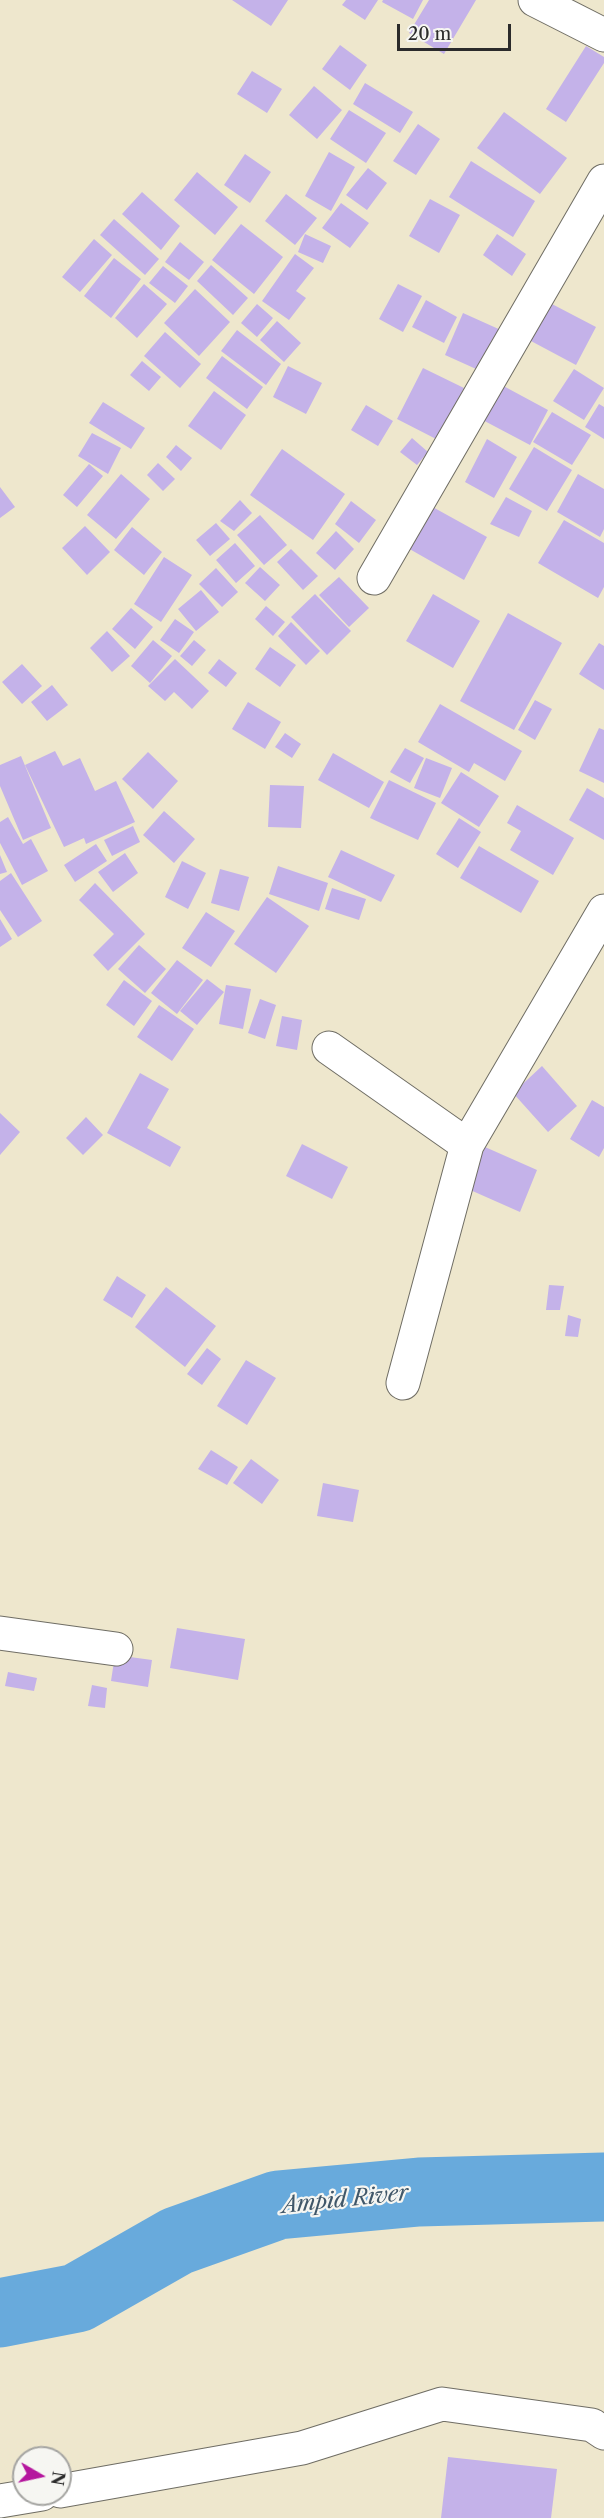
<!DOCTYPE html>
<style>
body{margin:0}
#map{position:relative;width:604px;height:2518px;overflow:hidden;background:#eee7cd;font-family:"Libre Caslon Text",serif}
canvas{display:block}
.north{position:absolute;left:12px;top:2446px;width:60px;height:60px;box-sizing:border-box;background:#f6f6f2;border:2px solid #a5a5a2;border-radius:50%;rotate:99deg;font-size:16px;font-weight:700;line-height:24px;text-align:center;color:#2b2b2b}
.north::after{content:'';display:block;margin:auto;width:21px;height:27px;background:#b5179e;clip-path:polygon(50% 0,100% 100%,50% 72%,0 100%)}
.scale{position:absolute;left:397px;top:24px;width:114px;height:27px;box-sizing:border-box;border:3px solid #2b2b2b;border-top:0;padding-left:8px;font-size:18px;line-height:21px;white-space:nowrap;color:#2b2b2b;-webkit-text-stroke:4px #f6f6f2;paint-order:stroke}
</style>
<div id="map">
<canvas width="604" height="2518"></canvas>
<div class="north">N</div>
<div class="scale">20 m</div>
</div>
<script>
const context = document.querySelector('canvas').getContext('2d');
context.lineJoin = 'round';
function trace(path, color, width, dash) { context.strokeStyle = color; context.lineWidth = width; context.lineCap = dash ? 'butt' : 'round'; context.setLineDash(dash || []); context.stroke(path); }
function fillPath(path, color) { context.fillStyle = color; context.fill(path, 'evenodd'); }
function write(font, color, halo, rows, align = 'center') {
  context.font = font + ' "Libre Caslon Text",serif'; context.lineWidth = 4.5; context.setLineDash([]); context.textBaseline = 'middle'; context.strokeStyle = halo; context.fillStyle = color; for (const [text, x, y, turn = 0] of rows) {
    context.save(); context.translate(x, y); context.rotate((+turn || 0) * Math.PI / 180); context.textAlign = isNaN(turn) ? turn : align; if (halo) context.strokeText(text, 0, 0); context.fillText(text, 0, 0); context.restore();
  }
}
trace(new Path2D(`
 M 0,2313 L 77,2298 L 177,2241 L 278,2205 L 419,2192 L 604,2187`), '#68aadc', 69);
fillPath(new Path2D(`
 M 232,0 L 288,0 L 271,26 Z
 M 346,0 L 378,0 L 365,20 L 342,5 Z
 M 383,0 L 423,0 L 413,19 L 382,2 Z
 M 429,0 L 476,0 L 444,54 L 409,33 Z
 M 340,45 L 367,65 L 350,90 L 322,69 Z
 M 586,46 L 604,57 L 604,63 L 566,122 L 546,109 Z
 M 252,71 L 282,89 L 267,113 L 237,94 Z
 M 365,83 L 413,112 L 400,133 L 353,104 Z
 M 314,86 L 342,110 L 317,139 L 289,115 Z
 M 349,110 L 386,133 L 366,163 L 330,139 Z
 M 504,112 L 567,158 L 540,194 L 477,148 Z
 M 418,124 L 440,139 L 416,175 L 393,161 Z
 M 329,152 L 355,167 L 331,211 L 305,196 Z
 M 245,154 L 271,172 L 250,203 L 224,185 Z
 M 471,161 L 535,201 L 513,237 L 449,197 Z
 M 368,168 L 387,183 L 367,210 L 346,195 Z
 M 197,172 L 238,207 L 215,235 L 174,200 Z
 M 142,192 L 180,226 L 161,250 L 122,214 Z
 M 286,194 L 317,218 L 295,245 L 265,221 Z
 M 430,199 L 460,215 L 439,253 L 409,236 Z
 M 341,203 L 369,223 L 350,248 L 322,228 Z
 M 114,219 L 159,259 L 145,275 L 100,235 Z
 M 241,224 L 283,257 L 254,294 L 212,260 Z
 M 305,234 L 331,246 L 323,263 L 298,252 Z
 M 497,234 L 526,254 L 512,276 L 483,255 Z
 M 94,239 L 112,255 L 80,292 L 62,277 Z
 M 180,242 L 204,262 L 189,280 L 165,262 Z
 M 295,254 L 314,268 L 296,291 L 306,298 L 289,320 L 262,301 Z
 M 114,258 L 141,279 L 111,318 L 84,296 Z
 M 211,265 L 248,298 L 233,315 L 197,281 Z
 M 163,266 L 188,286 L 175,303 L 149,283 Z
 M 144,284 L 167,304 L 137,338 L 115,318 Z
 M 398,284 L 422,296 L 403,332 L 379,319 Z
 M 195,289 L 230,322 L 199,356 L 164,323 Z
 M 426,300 L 457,317 L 444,343 L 412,327 Z
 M 550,303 L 596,327 L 576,365 L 531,341 Z
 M 257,304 L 273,318 L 257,337 L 241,323 Z
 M 463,313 L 503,331 L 485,373 L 445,355 Z
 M 277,321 L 301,343 L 284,362 L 260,340 Z
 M 237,330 L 281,364 L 266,385 L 221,351 Z
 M 165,332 L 201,364 L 180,388 L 144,356 Z
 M 222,356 L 263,387 L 247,409 L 206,378 Z
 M 142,361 L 161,377 L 149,391 L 130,375 Z
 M 288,366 L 322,383 L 306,414 L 273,397 Z
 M 423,368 L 464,388 L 438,440 L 397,419 Z
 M 574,369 L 604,388 L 584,420 L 553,401 Z
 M 496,382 L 548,410 L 530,445 L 477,417 Z
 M 214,391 L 246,415 L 221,450 L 188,426 Z
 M 103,402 L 145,428 L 131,449 L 89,423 Z
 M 599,404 L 604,407 L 604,439 L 585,427 Z
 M 366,405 L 393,421 L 378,446 L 351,430 Z
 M 552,412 L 591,435 L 572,465 L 533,442 Z
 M 92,433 L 121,448 L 108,474 L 78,456 Z
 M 412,438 L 428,452 L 417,465 L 400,452 Z
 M 487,439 L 517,457 L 494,498 L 465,482 Z
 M 176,445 L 192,458 L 181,471 L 166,457 Z
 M 534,447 L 572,470 L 547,511 L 509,489 Z
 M 282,449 L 345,494 L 313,540 L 250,495 Z
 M 158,463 L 175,479 L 163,491 L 147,475 Z
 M 89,464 L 103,476 L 77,507 L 63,495 Z
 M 121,474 L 150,499 L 116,539 L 87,515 Z
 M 578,474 L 604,489 L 604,529 L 600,537 L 557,512 Z
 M 0,487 L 15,507 L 0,518 Z
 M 506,497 L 532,511 L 519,537 L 490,524 Z
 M 240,500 L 252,513 L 234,531 L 220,521 Z
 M 351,501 L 376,520 L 359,543 L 335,524 Z
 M 429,505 L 487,537 L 464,580 L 406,547 Z
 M 260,515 L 287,545 L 264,565 L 237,535 Z
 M 564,520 L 604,543 L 604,587 L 598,598 L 538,563 Z
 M 216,523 L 230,539 L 210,556 L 196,540 Z
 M 85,526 L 110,552 L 87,575 L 62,548 Z
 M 132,527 L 162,552 L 144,575 L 114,550 Z
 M 336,531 L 354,549 L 335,570 L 316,553 Z
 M 235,543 L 255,566 L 236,583 L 216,560 Z
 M 291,549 L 318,576 L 303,590 L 277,562 Z
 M 164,557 L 192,575 L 161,622 L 134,604 Z
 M 260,567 L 280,585 L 265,601 L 245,583 Z
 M 216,568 L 238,592 L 222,607 L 199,584 Z
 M 339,577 L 369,608 L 349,627 L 319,595 Z
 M 201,590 L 219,612 L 196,631 L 178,609 Z
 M 315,594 L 351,631 L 327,655 L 291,617 Z
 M 433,594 L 480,621 L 453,668 L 406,641 Z
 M 266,606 L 285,622 L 273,636 L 255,619 Z
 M 131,608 L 153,627 L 135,649 L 112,629 Z
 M 508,613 L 562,643 L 514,730 L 460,701 Z
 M 175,619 L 194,632 L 179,653 L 160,640 Z
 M 291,622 L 320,651 L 306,665 L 278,636 Z
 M 107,631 L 130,656 L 112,672 L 90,648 Z
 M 153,640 L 172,656 L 150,683 L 131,666 Z
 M 194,640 L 206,650 L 192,666 L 180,656 Z
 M 599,643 L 604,646 L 604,690 L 579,674 Z
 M 270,647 L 296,665 L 280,687 L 255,669 Z
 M 175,659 L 209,691 L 192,709 L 174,692 L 165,701 L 148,686 Z
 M 219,659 L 237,673 L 226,687 L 208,673 Z
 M 22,664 L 42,686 L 22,704 L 2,682 Z
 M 52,685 L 68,705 L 47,721 L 31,702 Z
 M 535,700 L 552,709 L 535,740 L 518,730 Z
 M 248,702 L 281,722 L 265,749 L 232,729 Z
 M 440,704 L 522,751 L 505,781 L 474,763 L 469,772 L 418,742 Z
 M 599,728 L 604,730 L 604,783 L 579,771 Z
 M 285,733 L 301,744 L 292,758 L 275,747 Z
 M 405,748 L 424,758 L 410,783 L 390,772 Z
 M 55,751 L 63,766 L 80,758 L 95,791 L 116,781 L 135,822 L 86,844 L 84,838 L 64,847 L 25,765 Z
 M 148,752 L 178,781 L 153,809 L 122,779 Z
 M 333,753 L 384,782 L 369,808 L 318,780 Z
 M 21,756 L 51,828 L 23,840 L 0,786 L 0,765 Z
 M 426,758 L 452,768 L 440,798 L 414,788 Z
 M 461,772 L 499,796 L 479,827 L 441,803 Z
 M 389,780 L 436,803 L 418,840 L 370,818 Z
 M 270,785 L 304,786 L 301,828 L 268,827 Z
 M 587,788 L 604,798 L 604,840 L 569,820 Z
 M 517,805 L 574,838 L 553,875 L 510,850 L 521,831 L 507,823 Z
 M 164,811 L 195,839 L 174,863 L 143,835 Z
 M 8,817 L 23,844 L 31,839 L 48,871 L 22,885 L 0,843 L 0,822 Z
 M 459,818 L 481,832 L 458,868 L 436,854 Z
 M 133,826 L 140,842 L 112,856 L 104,840 Z
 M 96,844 L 107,861 L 75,882 L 64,865 Z
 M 479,846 L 539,881 L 521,913 L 460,878 Z
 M 341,850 L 395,875 L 381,902 L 328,877 Z
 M 125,853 L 138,873 L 113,892 L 98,872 Z
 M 0,855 L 7,872 L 0,874 Z
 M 182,861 L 206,873 L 188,909 L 165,897 Z
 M 278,866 L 328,883 L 319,911 L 269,894 Z
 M 220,869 L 249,877 L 239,911 L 211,903 Z
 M 11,873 L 42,921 L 18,937 L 0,910 L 0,881 Z
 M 95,883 L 145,934 L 108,971 L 93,955 L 114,934 L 79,900 Z
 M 332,888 L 366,899 L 359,920 L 325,909 Z
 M 267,897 L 309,926 L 276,973 L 234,944 Z
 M 206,912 L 235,931 L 211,967 L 182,948 Z
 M 0,919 L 12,939 L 0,947 Z
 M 139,945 L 166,969 L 145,993 L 118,969 Z
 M 177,960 L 203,980 L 177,1014 L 151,993 Z
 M 207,979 L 224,992 L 197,1025 L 180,1011 Z
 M 124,980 L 152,1001 L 134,1026 L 106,1005 Z
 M 226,985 L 251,989 L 243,1029 L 219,1024 Z
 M 260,999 L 276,1005 L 265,1039 L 248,1033 Z
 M 159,1005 L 194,1029 L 172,1061 L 137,1037 Z
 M 282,1016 L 302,1020 L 297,1050 L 276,1046 Z
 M 542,1066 L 577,1106 L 548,1132 L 513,1093 Z
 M 140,1073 L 169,1089 L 147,1128 L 181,1147 L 170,1167 L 107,1133 Z
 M 592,1100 L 604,1107 L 604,1148 L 599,1157 L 570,1139 Z
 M 0,1113 L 20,1132 L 0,1155 Z
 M 86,1117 L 103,1135 L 83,1155 L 66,1138 Z
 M 302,1144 L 348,1167 L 332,1199 L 286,1176 Z
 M 485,1147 L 537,1170 L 520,1212 L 468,1189 Z
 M 117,1276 L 146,1295 L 132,1318 L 103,1300 Z
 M 549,1285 L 564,1286 L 560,1310 L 546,1310 Z
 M 166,1287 L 216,1326 L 185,1367 L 135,1327 Z
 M 568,1315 L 581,1319 L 578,1337 L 565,1336 Z
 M 207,1348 L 221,1359 L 202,1385 L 187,1374 Z
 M 246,1360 L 276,1378 L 247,1425 L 217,1406 Z
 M 211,1450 L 238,1467 L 227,1485 L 198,1469 Z
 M 251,1459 L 279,1480 L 262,1504 L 233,1483 Z
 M 323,1483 L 359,1490 L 353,1522 L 317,1516 Z
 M 177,1628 L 245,1639 L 238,1680 L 170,1668 Z
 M 115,1655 L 152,1660 L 148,1687 L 111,1681 Z
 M 8,1672 L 37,1678 L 34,1691 L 5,1686 Z
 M 92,1685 L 107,1688 L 105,1708 L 88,1706 Z
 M 448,2457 L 557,2469 L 551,2518 L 441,2518 Z`), '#c4b2e9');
const minor = new Path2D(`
 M 535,0 L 604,35
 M 374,578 L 604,181
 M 329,1048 L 467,1145
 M 403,1383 L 467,1145 L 604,911
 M 0,1633 L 116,1649
 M 60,2491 L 302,2448 L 442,2404 L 592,2425 L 604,2433
 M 0,2501 L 42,2494`);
trace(minor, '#6f6d64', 35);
trace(minor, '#fff', 33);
write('italic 22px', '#405769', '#f6f6f2', [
 ["Ampid River",345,2200,-6]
]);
</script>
